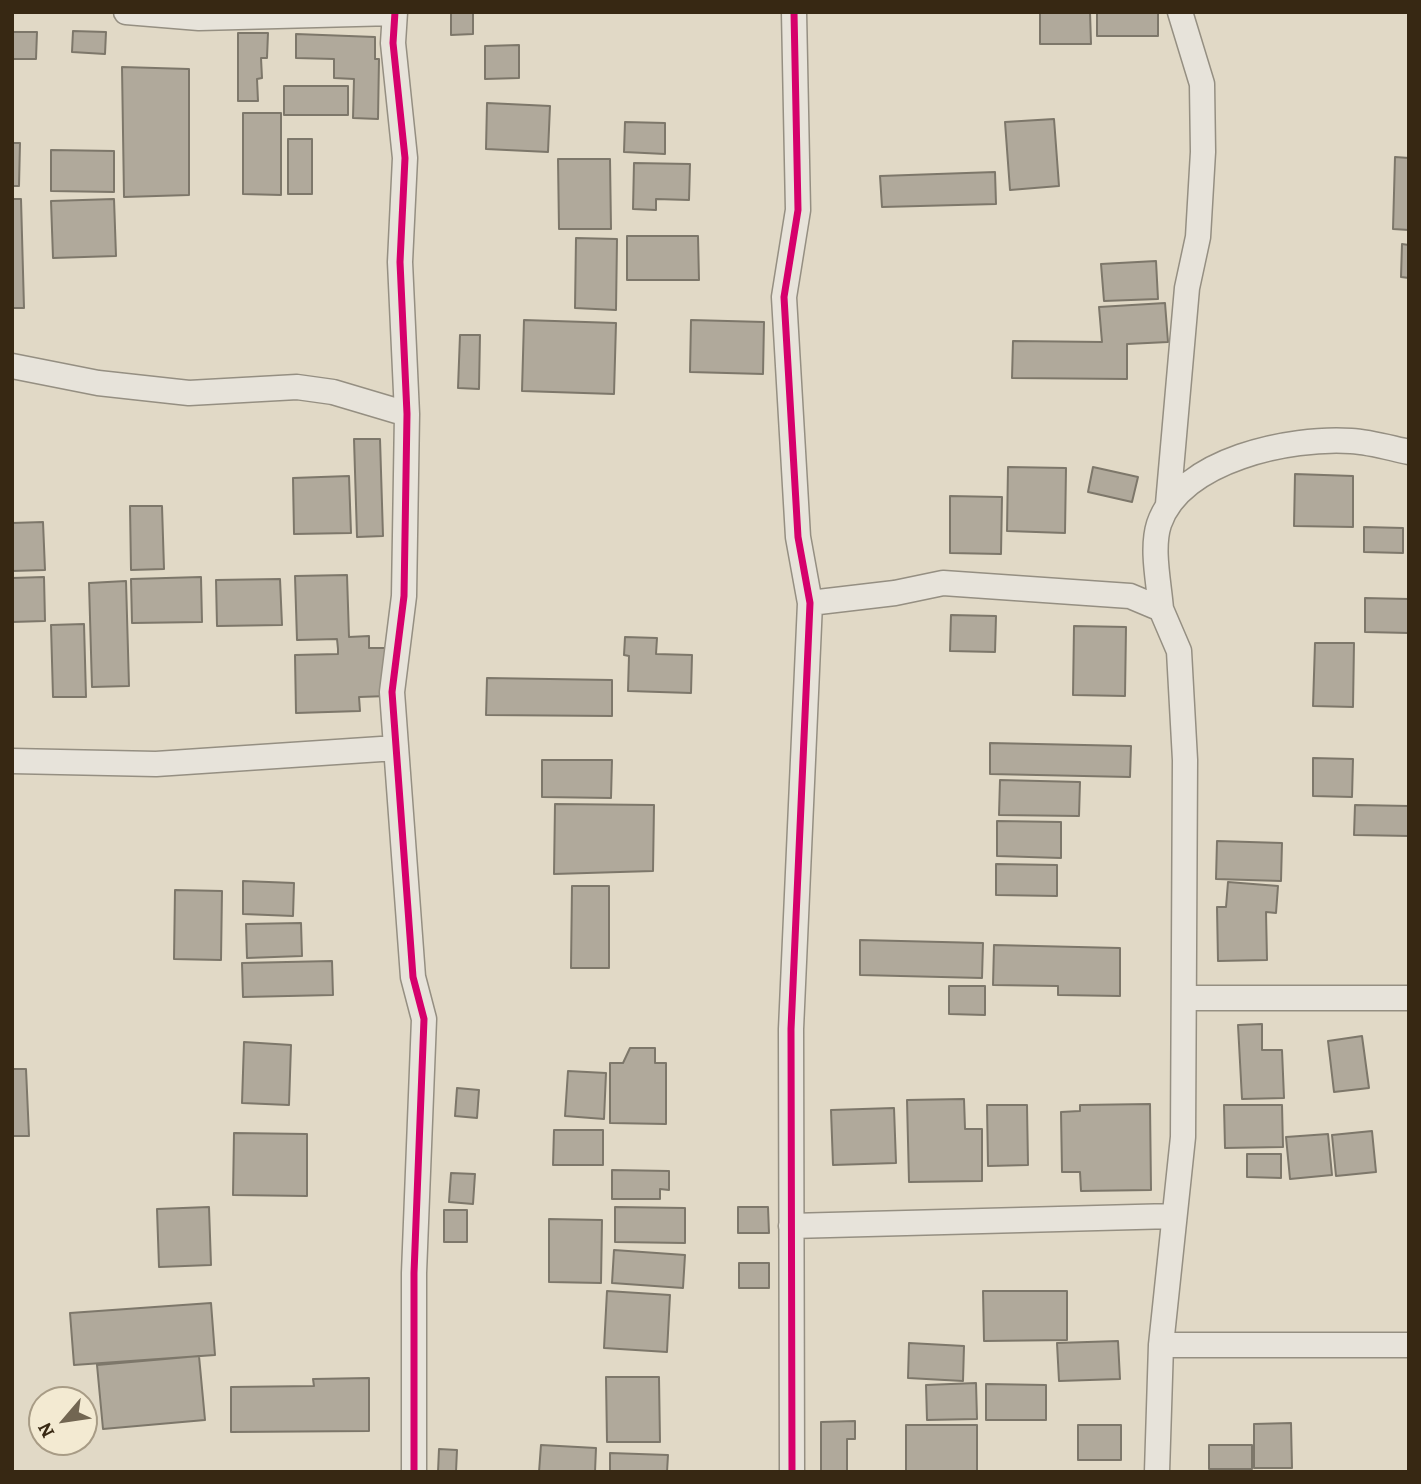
<!DOCTYPE html>
<style>
body{margin:0}
#map{position:relative;width:1421px;height:1484px;overflow:hidden;background:#e1d9c6;font-family:Alegreya,serif}
canvas{display:block}
.frame{position:absolute;inset:0;border:14px solid #372813;pointer-events:none}
.north{position:absolute;left:28px;top:1386px;width:70px;height:70px;box-sizing:border-box;background:#f3ead2;border:2px solid #a89c86;border-radius:50%;rotate:241deg;font-size:19px;font-weight:700;line-height:28px;text-align:center;color:#372813}
.north::after{content:'';display:block;margin:auto;width:24px;height:32px;background:#726652;clip-path:polygon(50% 0,100% 100%,50% 72%,0 100%)}
</style>
<div id="map">
<canvas width="1421" height="1484"></canvas>
<div class="frame"></div>
<div class="north">N</div>
</div>
<script>
const context = document.querySelector('canvas').getContext('2d');
context.lineJoin = 'round';
function fillPath(path, color) { context.fillStyle = color; context.fill(path, 'evenodd'); }
function trace(path, color, width, dash) { context.strokeStyle = color; context.lineWidth = width; context.lineCap = dash ? 'butt' : 'round'; context.setLineDash(dash || []); context.stroke(path); }
const building = new Path2D(`
 M 451,12 L 473,12 L 473,34 L 451,35 Z
 M 1040,12 L 1090,12 L 1091,44 L 1040,44 Z
 M 1097,12 L 1158,12 L 1158,36 L 1097,36 Z
 M 73,31 L 106,32 L 105,54 L 72,52 Z
 M 12,32 L 37,32 L 36,59 L 12,59 Z
 M 238,33 L 268,33 L 267,58 L 261,58 L 262,78 L 257,79 L 258,101 L 238,101 Z
 M 296,34 L 375,37 L 375,59 L 379,59 L 378,119 L 353,118 L 354,79 L 334,78 L 334,59 L 296,58 Z
 M 519,45 L 519,78 L 485,79 L 485,46 Z
 M 122,67 L 189,69 L 189,195 L 124,197 Z
 M 284,86 L 348,86 L 348,115 L 284,115 Z
 M 487,103 L 550,106 L 548,152 L 486,149 Z
 M 243,113 L 281,113 L 281,195 L 243,194 Z
 M 1054,119 L 1059,186 L 1010,190 L 1005,122 Z
 M 625,122 L 665,123 L 665,154 L 624,152 Z
 M 288,139 L 312,139 L 312,194 L 288,194 Z
 M 12,143 L 20,143 L 19,186 L 12,186 Z
 M 51,150 L 114,151 L 114,192 L 51,191 Z
 M 1395,157 L 1409,158 L 1409,230 L 1393,229 Z
 M 558,159 L 610,159 L 611,229 L 559,229 Z
 M 634,163 L 690,164 L 689,200 L 656,199 L 656,210 L 633,209 Z
 M 995,172 L 996,204 L 882,207 L 880,176 Z
 M 12,199 L 21,199 L 24,308 L 12,308 Z
 M 114,199 L 116,256 L 53,258 L 51,201 Z
 M 627,236 L 698,236 L 699,280 L 627,280 Z
 M 576,238 L 617,239 L 616,310 L 575,308 Z
 M 1402,244 L 1409,245 L 1409,278 L 1401,277 Z
 M 1156,261 L 1158,299 L 1104,301 L 1101,264 Z
 M 1165,303 L 1168,342 L 1127,344 L 1127,379 L 1012,378 L 1013,341 L 1102,342 L 1099,307 Z
 M 524,320 L 616,323 L 614,394 L 522,391 Z
 M 691,320 L 764,322 L 763,374 L 690,372 Z
 M 460,335 L 480,335 L 479,389 L 458,388 Z
 M 354,439 L 380,439 L 383,536 L 357,537 Z
 M 1008,467 L 1066,468 L 1065,533 L 1007,531 Z
 M 1093,467 L 1138,477 L 1132,502 L 1088,492 Z
 M 1295,474 L 1353,476 L 1353,527 L 1294,526 Z
 M 349,476 L 351,533 L 294,534 L 293,478 Z
 M 950,496 L 1002,497 L 1001,554 L 950,553 Z
 M 130,506 L 162,506 L 164,569 L 131,570 Z
 M 43,522 L 45,570 L 12,571 L 12,523 Z
 M 1364,527 L 1403,528 L 1403,553 L 1364,552 Z
 M 347,575 L 349,637 L 369,636 L 369,648 L 387,648 L 388,696 L 359,697 L 360,711 L 296,713 L 295,655 L 338,654 L 338,649 L 337,639 L 297,640 L 295,576 Z
 M 44,577 L 45,621 L 12,622 L 12,578 Z
 M 201,577 L 202,622 L 132,623 L 131,579 Z
 M 280,579 L 282,625 L 217,626 L 216,580 Z
 M 126,581 L 129,686 L 92,687 L 89,583 Z
 M 1365,598 L 1409,599 L 1409,633 L 1365,632 Z
 M 951,615 L 996,616 L 995,652 L 950,651 Z
 M 84,624 L 86,697 L 53,697 L 51,625 Z
 M 1074,626 L 1126,627 L 1125,696 L 1073,695 Z
 M 625,637 L 657,638 L 656,654 L 692,655 L 691,693 L 628,691 L 629,656 L 624,655 Z
 M 1315,643 L 1354,643 L 1353,707 L 1313,706 Z
 M 487,678 L 612,680 L 612,716 L 486,715 Z
 M 990,743 L 1131,746 L 1130,777 L 990,774 Z
 M 1313,758 L 1353,759 L 1352,797 L 1313,796 Z
 M 542,760 L 612,760 L 611,798 L 542,797 Z
 M 1000,780 L 1080,782 L 1079,816 L 999,815 Z
 M 555,804 L 654,805 L 653,871 L 554,874 Z
 M 1355,805 L 1409,806 L 1409,836 L 1354,835 Z
 M 997,821 L 1061,822 L 1061,858 L 997,856 Z
 M 1217,841 L 1282,843 L 1281,881 L 1216,879 Z
 M 996,864 L 1057,865 L 1057,896 L 996,895 Z
 M 243,881 L 294,883 L 293,916 L 243,914 Z
 M 1228,882 L 1278,886 L 1276,913 L 1266,912 L 1267,960 L 1218,961 L 1217,907 L 1226,907 Z
 M 572,886 L 609,886 L 609,968 L 571,968 Z
 M 175,890 L 222,891 L 221,960 L 174,959 Z
 M 301,923 L 302,956 L 247,958 L 246,924 Z
 M 860,940 L 983,943 L 982,978 L 860,975 Z
 M 994,945 L 1120,948 L 1120,996 L 1058,995 L 1058,986 L 993,985 Z
 M 332,961 L 333,995 L 243,997 L 242,963 Z
 M 949,986 L 985,986 L 985,1015 L 949,1014 Z
 M 1262,1024 L 1262,1050 L 1282,1050 L 1284,1098 L 1242,1099 L 1238,1025 Z
 M 1362,1036 L 1369,1088 L 1334,1092 L 1328,1041 Z
 M 244,1042 L 291,1045 L 289,1105 L 242,1103 Z
 M 630,1048 L 655,1048 L 655,1063 L 666,1063 L 666,1124 L 610,1123 L 610,1063 L 623,1063 Z
 M 12,1069 L 26,1069 L 29,1136 L 12,1136 Z
 M 568,1071 L 606,1073 L 604,1119 L 565,1116 Z
 M 457,1088 L 479,1090 L 477,1118 L 455,1116 Z
 M 964,1099 L 965,1129 L 982,1129 L 982,1181 L 909,1182 L 907,1100 Z
 M 1150,1104 L 1151,1190 L 1081,1191 L 1080,1172 L 1062,1172 L 1061,1112 L 1080,1111 L 1080,1105 Z
 M 987,1105 L 1027,1105 L 1028,1165 L 988,1166 Z
 M 1224,1105 L 1282,1105 L 1283,1147 L 1225,1148 Z
 M 894,1108 L 896,1163 L 833,1165 L 831,1110 Z
 M 554,1130 L 603,1130 L 603,1165 L 553,1165 Z
 M 1372,1131 L 1376,1172 L 1336,1176 L 1332,1135 Z
 M 234,1133 L 307,1134 L 307,1196 L 233,1195 Z
 M 1328,1134 L 1332,1175 L 1290,1179 L 1286,1137 Z
 M 1247,1154 L 1281,1154 L 1281,1178 L 1247,1177 Z
 M 612,1170 L 669,1171 L 669,1190 L 660,1189 L 660,1199 L 612,1199 Z
 M 451,1173 L 475,1174 L 473,1204 L 449,1202 Z
 M 209,1207 L 211,1265 L 159,1267 L 157,1209 Z
 M 615,1207 L 685,1208 L 685,1243 L 615,1242 Z
 M 738,1207 L 768,1207 L 769,1233 L 738,1233 Z
 M 444,1210 L 467,1210 L 467,1242 L 444,1242 Z
 M 549,1219 L 602,1220 L 601,1283 L 549,1282 Z
 M 614,1250 L 685,1255 L 683,1288 L 612,1283 Z
 M 739,1263 L 769,1263 L 769,1288 L 739,1288 Z
 M 607,1291 L 670,1295 L 667,1352 L 604,1348 Z
 M 983,1291 L 1067,1291 L 1067,1340 L 984,1341 Z
 M 211,1303 L 215,1355 L 74,1365 L 70,1313 Z
 M 1118,1341 L 1120,1379 L 1059,1381 L 1057,1343 Z
 M 909,1343 L 964,1346 L 963,1381 L 908,1378 Z
 M 199,1356 L 205,1420 L 103,1429 L 97,1365 Z
 M 606,1377 L 659,1377 L 660,1442 L 607,1442 Z
 M 369,1378 L 369,1431 L 231,1432 L 231,1387 L 314,1386 L 313,1379 Z
 M 976,1383 L 977,1419 L 927,1420 L 926,1385 Z
 M 986,1384 L 1046,1385 L 1046,1420 L 986,1420 Z
 M 855,1421 L 855,1439 L 847,1439 L 847,1472 L 821,1472 L 821,1422 Z
 M 1291,1423 L 1292,1468 L 1254,1468 L 1254,1424 Z
 M 906,1425 L 977,1425 L 977,1472 L 906,1472 Z
 M 1078,1425 L 1121,1425 L 1121,1460 L 1078,1460 Z
 M 541,1445 L 596,1448 L 595,1472 L 539,1472 Z
 M 1209,1445 L 1252,1445 L 1252,1469 L 1209,1469 Z
 M 439,1449 L 457,1450 L 456,1472 L 438,1472 Z
 M 610,1453 L 668,1455 L 667,1472 L 610,1472 Z`);
fillPath(building, '#b0a99b');
trace(building, '#7d776a', 2);
const minor = new Path2D(`
 M 126,12 L 199,18 L 395,13
 M 395,12 L 393,43 L 405,158 L 400,262 L 407,414 L 404,596 L 392,692 L 413,977 L 424,1019 L 414,1273 L 414,1472
 M 12,366 L 98,383 L 189,393 L 297,387 L 333,392 L 407,414
 M 1168,504 L 1187,288 L 1198,237 L 1203,152 L 1202,84 L 1180,12
 M 810,603 L 895,593 L 943,583 L 1130,596 L 1161,609 L 1179,651 L 1185,760 L 1183,1137 L 1161,1345 L 1157,1472
 M 1161,609 C 1159,583 1151,549 1159,524 C 1181,459 1291,437 1351,441 C 1370,442 1390,448 1409,452
 M 12,761 L 156,764 L 396,748
 M 1184,998 L 1409,998
 M 791,1226 L 1174,1216
 M 1161,1345 L 1409,1345
 M 792,1472 L 791,1029 L 810,603 L 798,537 L 784,297 L 798,210 L 794,12`);
trace(minor, '#958f82', 27);
trace(minor, '#e7e3da', 24);
trace(new Path2D(`
 M 395,12 L 393,43 L 405,158 L 400,262 L 407,414 L 404,596 L 392,692 L 413,977 L 424,1019 L 414,1273 L 414,1472
 M 792,1472 L 791,1029 L 810,603 L 798,537 L 784,297 L 798,210 L 794,12`), '#d6006c', 7);
</script>
